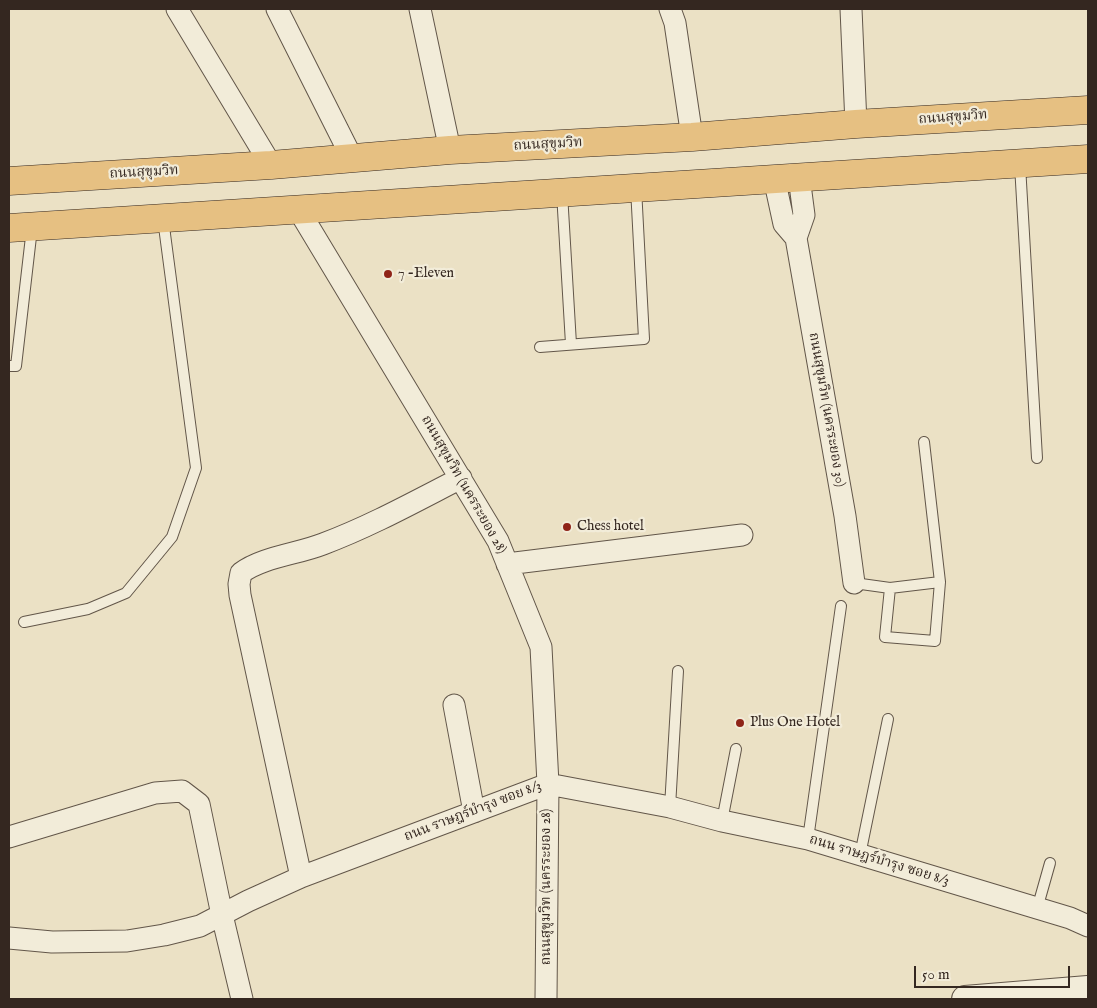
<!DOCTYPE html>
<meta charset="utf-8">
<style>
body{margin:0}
#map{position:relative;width:1097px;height:1008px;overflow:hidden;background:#ebe1c5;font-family:"IM FELL English",serif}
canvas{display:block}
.frame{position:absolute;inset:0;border:10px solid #342720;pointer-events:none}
.scale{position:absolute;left:914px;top:966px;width:156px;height:22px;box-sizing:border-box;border:2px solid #342720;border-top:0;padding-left:6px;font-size:15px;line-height:18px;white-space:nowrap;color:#342720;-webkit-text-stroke:4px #f2ecd9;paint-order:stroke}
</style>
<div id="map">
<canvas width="1097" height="1008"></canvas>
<div class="frame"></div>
<div class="scale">50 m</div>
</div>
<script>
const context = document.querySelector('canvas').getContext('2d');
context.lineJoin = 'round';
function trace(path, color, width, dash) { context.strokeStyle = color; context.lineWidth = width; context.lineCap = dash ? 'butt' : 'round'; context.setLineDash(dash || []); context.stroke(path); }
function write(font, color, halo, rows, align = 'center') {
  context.font = font + ' "IM FELL English","Noto Serif Thai",serif'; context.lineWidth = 4.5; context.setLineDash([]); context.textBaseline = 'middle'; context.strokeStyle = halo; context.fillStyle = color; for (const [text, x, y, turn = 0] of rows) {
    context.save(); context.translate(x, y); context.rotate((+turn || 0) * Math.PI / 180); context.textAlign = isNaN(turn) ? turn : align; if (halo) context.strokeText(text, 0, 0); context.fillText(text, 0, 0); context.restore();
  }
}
const service = new Path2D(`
 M 1020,165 L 1037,458
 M 562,193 L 571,344
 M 540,347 L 644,339 L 636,188
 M 9,366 L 16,366 L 32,228
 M 854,583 L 890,588 L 940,582
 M 890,588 L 885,637 L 935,641 L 940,582 L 924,442
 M 24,622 L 88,609 L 126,593 L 172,537 L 196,468 L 163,219
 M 670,807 L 678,671
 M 722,821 L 736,749
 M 808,839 L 841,606
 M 860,855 L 888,719
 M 1037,909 L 1050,863`);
const minor = new Path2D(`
 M 177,9 L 271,165
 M 277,9 L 352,158
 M 420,9 L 450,150
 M 670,9 L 675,23 L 692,137
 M 851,9 L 856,124
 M 799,177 L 804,215 L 796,238 L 845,516 L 854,583
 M 774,178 L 784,224 L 796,238
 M 298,209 L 498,541 L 541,647 L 548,784 L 546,999
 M 507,564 L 742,535
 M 454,705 L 474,812
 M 9,837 L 155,793 L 182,791 L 199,804 L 222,915 L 242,999
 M 301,877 L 240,595 L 239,584 L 241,573 C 262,557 298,554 323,544 C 371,526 416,501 461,478
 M 9,938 L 52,942 L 127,941 L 164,935 L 200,926 L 248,901 L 301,877 L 548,784 L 670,807 L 722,821 L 808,839 L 1070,918 L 1088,926`);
const tertiary = new Path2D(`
 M 965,999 L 1088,989`);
const primary = new Path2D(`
 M 9,181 L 271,165 L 450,150 L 692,137 L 856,124 L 1088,110
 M 9,228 L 1088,159`);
trace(service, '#625649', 12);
trace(minor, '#625649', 23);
trace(tertiary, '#625649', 28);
trace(primary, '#342720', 29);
trace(service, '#f2ecd9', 10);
trace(minor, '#f2ecd9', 21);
trace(tertiary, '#f2ecd9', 26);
trace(primary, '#e6c082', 28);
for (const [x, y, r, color] of [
 [388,274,5,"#8f2418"],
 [567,527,5,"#8f2418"],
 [740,723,5,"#8f2418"]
]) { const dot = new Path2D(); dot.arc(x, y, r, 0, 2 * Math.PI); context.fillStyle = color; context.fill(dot); trace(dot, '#f2ecd9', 2); }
write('14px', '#342720', '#f2ecd9', [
 ["ถนนสุขุมวิท",953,118,-4],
 ["ถนนสุขุมวิท",548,145,-3],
 ["ถนนสุขุมวิท",144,173,-3],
 ["ถนนสุขุมวิท (นครระยอง 30)",826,410,80],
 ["ถนนสุขุมวิท (นครระยอง 28)",463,485,60],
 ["ถนน ราษฎร์บำรุง ซอย 8/3",473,812,-21],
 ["ถนน ราษฎร์บำรุง ซอย 8/3",879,861,17],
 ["ถนนสุขุมวิท (นครระยอง 28)",547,887,-90]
]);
write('14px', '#342720', '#f2ecd9', [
 ["7 -Eleven",398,274],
 ["Chess hotel",577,527],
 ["Plus One Hotel",750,723]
], 'left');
</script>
